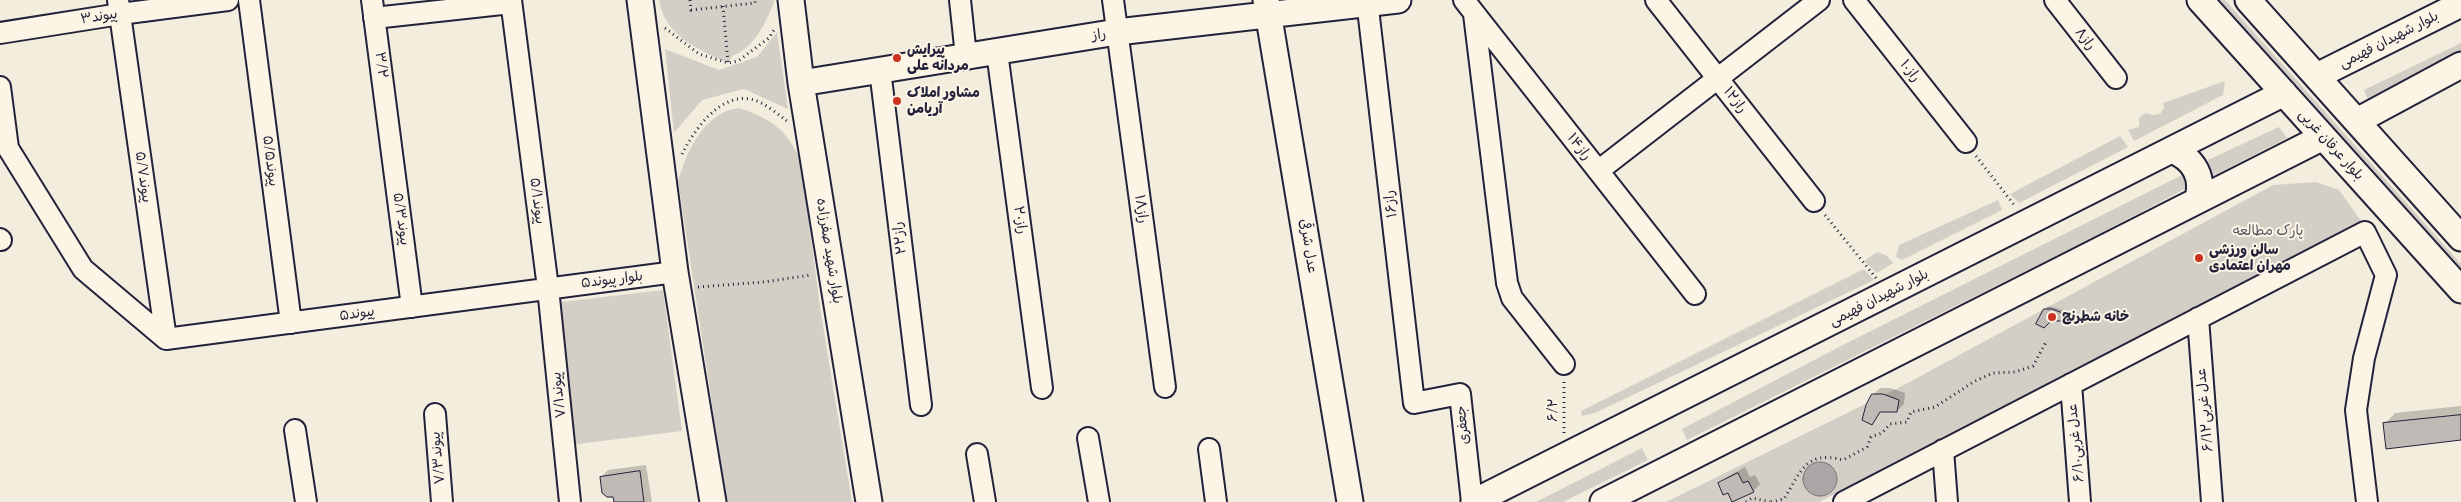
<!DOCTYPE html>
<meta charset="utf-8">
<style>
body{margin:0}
canvas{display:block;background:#f3edde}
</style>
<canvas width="2461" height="502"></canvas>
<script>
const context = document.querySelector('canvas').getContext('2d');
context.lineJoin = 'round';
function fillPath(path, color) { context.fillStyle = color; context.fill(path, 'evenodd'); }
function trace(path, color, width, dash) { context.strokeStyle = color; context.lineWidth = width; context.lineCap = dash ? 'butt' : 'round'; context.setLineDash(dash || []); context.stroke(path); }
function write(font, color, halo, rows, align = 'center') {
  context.font = font + ' "Patrick Hand","Playpen Sans Arabic",sans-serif'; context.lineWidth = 4; context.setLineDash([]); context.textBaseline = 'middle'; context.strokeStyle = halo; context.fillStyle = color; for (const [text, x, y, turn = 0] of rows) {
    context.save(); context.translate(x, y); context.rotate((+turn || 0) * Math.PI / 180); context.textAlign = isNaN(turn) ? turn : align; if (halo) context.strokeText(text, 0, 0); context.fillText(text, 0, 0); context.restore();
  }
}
fillPath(new Path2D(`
 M 659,0 L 773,0 L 774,2 C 765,24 755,47 732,56 L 728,63 C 700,51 664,35 659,0 Z
 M 2209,0 L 2225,0 L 2461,264 L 2461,282 Z
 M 777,32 L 788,109 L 744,89 L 702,100 L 674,133 L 665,49 L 719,70 L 757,57 Z
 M 2461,43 L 2461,57 L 2369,102 L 2364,90 Z
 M 2225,81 L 2223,95 L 2134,141 L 2128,130 L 2139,127 L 2139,118 L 2146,113 L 2153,115 L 2160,114 L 2164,108 L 2163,103 Z
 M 739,108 C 772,119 786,129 801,161 L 820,307 L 852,502 L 727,502 L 678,181 C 687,151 704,112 739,108 Z
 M 2279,127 L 2287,138 L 2212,176 L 2208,160 Z
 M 2120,136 L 2128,147 L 2019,203 L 2010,194 Z
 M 2188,172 L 2196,183 L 2082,243 L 1687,440 L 1682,429 L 1839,347 Z
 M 2316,182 L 2339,190 L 2364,225 L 2043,392 L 1819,502 L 1666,502 L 1904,385 L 2273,185 Z
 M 1998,200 L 2002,210 L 1902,260 L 1896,257 L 1899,245 Z
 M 1877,252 L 1886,255 L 1893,263 L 1877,273 L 1864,261 Z
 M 1864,269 L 1874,280 L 1595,413 L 1582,416 L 1581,411 Z
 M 663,290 L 682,431 L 570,445 L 553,303 Z
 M 1642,448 L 1648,460 L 1563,502 L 1536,502 Z`), '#d4cfc6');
const water = new Path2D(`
 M1803 479a17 17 0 1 1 34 0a17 17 0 1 1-34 0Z`);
fillPath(water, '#aca7a6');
trace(water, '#75727b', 1);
fillPath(new Path2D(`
 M 2048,306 L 2067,311 L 2065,316 L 2062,320 L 2045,310 Z
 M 1880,388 L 1890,388 L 1905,393 L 1904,404 L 1897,411 L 1882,410 L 1872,423 L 1873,395 Z
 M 2461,406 L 2461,439 L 2385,424 L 2395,413 Z
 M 646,465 L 652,502 L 615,502 L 614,495 L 601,477 L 608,470 Z
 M 1745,467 L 1750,477 L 1755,475 L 1760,484 L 1753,491 L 1733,502 L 1728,492 L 1720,484 L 1727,477 Z`), '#0003');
const building = new Path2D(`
 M 2044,309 L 2052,309 L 2065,314 L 2062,321 L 2051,321 L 2044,328 L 2036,324 Z
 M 1872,394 L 1883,394 L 1899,400 L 1897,412 L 1880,412 L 1872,425 L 1862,420 L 1866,405 Z
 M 2461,415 L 2461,440 L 2386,449 L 2383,423 Z
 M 640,471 L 644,502 L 614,502 L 613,497 L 607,497 L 602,493 L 600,477 Z
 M 1738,473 L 1743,483 L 1748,481 L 1754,492 L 1732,502 L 1728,493 L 1723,495 L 1718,483 Z`);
fillPath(building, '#bfbab6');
trace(building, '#22223b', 1);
const minor = new Path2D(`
 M 118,0 L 166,339
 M 249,0 L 291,323
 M 372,0 L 412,307
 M 511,0 L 548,288 L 570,502
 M 960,0 L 966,56
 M 1113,0 L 1165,387
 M 1367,0 L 1414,403 L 1460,394 L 1472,502
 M 1464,0 L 1695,294
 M 1656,0 L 1814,201
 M 1854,0 L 1966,142
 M 2055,0 L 2116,78
 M 1474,14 L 1507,283 L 1512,298 L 1564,364
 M 374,18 L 511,3
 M 0,33 L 120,14 L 228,0
 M 997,52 L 1042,388
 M 880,70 L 921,405
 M 0,87 L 8,148 L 83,269 L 166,339
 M 1598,171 L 1819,0
 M 0,239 L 1,240
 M 2198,318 L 2212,502
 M 166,339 L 675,272
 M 2071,384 L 2080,502
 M 435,414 L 442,502
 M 295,430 L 306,502
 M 1088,438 L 1099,502
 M 1209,449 L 1216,502
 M 1943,450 L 1947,502
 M 977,454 L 985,502
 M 1844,502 L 2365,232 L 2386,275 L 2364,358 L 2356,410 L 2367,502`);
const tertiary = new Path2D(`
 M 640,0 L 675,272 L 713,502
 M 791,0 L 801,83 L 869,502
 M 1266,0 L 1350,502
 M 2200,0 L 2461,290
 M 2248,0 L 2461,238
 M 2317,76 L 2461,4
 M 801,83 L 1117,32 L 1398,0
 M 2357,121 L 2461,65
 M 2172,150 C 2194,159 2205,178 2197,201
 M 1474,502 L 2284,93
 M 1603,502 L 2323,137`);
trace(minor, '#22223b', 24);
trace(tertiary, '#22223b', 29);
trace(new Path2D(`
 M 690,0 L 691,10 L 755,3 L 755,0
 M 723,6 L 728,63
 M 665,28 L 699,54 L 728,63 L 738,61 L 769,38 L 774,30
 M 682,154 C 694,131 718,94 750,99 C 763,101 776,113 787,121
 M 1976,156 L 2015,206
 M 1825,215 L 1876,278
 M 698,287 L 764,282 L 811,275
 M 1564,382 L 1564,433
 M 1746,502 L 1752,498 L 1770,502
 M 1771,502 L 1784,499 C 1801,472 1805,450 1843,460 L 1867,447 L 1871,437 L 1882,433 L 1890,424 L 1907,422 L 1911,412 L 1935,407 L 1975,381 L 1993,373 L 2015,372 L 2033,366 L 2046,342`), '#22223b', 3, [1, 4]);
trace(minor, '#fcf5e5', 20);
trace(tertiary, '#fcf5e5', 25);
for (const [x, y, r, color] of [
 [897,58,5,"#c8321e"],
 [897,101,5,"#c8321e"],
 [2199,258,5,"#c8321e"],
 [2052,317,5,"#c8321e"]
]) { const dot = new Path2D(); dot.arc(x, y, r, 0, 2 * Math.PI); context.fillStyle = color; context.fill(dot); trace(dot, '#fcf5e5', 2); }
write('14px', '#22223b', '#fcf5e5', [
 ["پیوند۳",99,17,-9],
 ["راز",1099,35,-9],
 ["راز۸",2085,39,52],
 ["بلوار شهیدان فهیمی",2389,40,-27],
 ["۳/۲",381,65,83],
 ["راز۱۰",1910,71,52],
 ["راز۱۲",1735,100,52],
 ["بلوار عرفان غربی",2331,145,48],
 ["راز۱۴",1579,147,52],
 ["پیوند۵/۵",270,161,83],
 ["پیوند۵/۷",143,177,82],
 ["پیوند۵/۱",537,201,83],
 ["راز۱۶",1391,204,-97],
 ["راز۱۸",1141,209,82],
 ["پیوند۵/۳",401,219,82],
 ["راز۲۰",1020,220,82],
 ["راز۲۲",900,238,-97],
 ["عدل شرقی",1308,246,81],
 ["بلوار شهید صفرزاده",829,251,81],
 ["بلوار پیوند۵",612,280,-7],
 ["بلوار شهیدان فهیمی",1879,298,-27],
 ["پیوند۵",357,314,-8],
 ["پیوند۷/۱",559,395,-96],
 ["۶/۲",1553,410,-90],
 ["۶/۱۲عدل غربی",2205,410,-95],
 ["جعفری",1463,425,-96],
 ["۶/۱۰عدل غربی",2076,443,-95],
 ["پیوند۷/۳",438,458,-95]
]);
write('bold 14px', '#22223b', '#fcf5e5', [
 ["پیرایش",907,50],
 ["مردانه علی",907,66],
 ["مشاور املاک",907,93],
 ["آریامن",907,109],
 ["سالن ورزشی",2209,250],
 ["مهران اعتمادی",2209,266],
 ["خانه شطرنج",2062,317]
], 'left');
write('14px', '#575665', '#fcf5e5', [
 ["پارک مطالعه",2268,231]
]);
</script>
